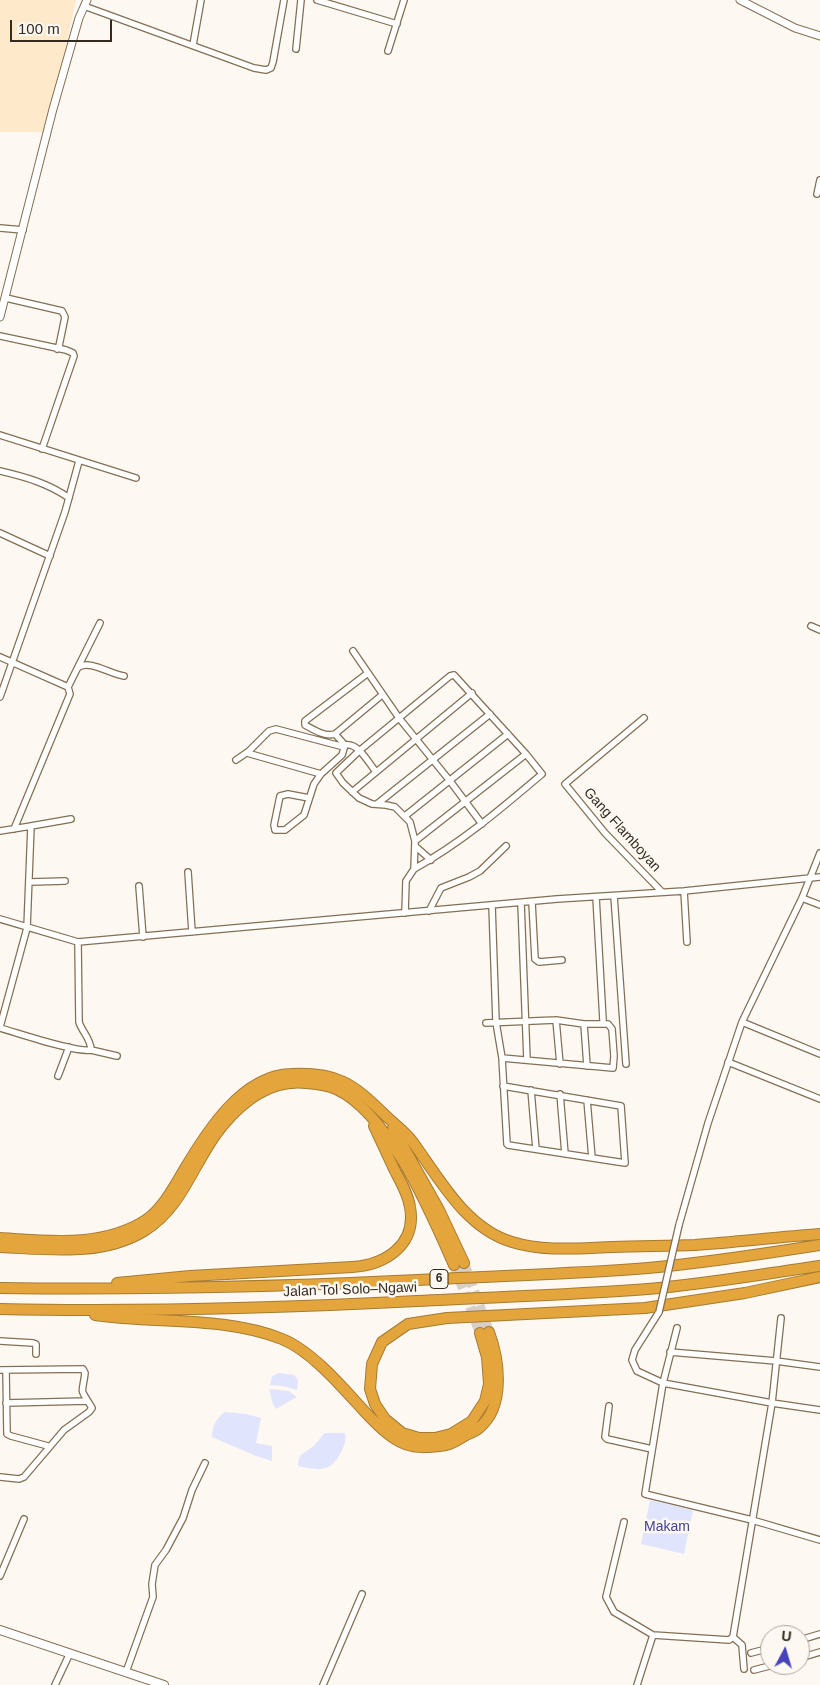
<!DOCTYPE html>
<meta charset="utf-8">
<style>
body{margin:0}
#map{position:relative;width:820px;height:1685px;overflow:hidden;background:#fdf8f2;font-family:Helvetica,sans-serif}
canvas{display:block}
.north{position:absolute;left:760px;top:1625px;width:50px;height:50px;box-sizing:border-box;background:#fdf8f2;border:1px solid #aca69e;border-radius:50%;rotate:6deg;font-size:14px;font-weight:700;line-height:20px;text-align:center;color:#332b1f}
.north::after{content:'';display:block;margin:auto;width:18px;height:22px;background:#4743b9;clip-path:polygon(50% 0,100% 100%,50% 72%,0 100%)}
.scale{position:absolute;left:10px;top:20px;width:102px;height:22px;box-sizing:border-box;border:2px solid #332b1f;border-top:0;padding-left:6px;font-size:15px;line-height:18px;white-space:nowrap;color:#332b1f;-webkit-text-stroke:4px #fdf8f2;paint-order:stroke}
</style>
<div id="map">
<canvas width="820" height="1685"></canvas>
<div class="north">U</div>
<div class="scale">100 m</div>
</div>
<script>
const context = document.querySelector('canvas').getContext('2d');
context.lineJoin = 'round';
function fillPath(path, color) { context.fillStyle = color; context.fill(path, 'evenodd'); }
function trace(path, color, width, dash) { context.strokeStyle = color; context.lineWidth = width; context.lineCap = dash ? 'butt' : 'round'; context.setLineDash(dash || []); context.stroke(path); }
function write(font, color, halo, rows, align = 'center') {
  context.font = font + ' Helvetica,sans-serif'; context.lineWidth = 5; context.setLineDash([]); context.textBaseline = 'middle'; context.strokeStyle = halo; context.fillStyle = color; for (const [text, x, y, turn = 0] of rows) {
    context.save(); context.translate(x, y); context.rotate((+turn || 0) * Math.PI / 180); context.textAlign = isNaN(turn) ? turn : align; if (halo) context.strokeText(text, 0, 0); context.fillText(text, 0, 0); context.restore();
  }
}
fillPath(new Path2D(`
 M 0,0 L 76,0 L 48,132 L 0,132 Z`), '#fee9ca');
fillPath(new Path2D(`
 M 278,1373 L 294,1375 L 298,1380 L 297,1390 L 283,1386 L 270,1385 L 272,1377 Z
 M 269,1389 L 289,1391 L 297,1397 L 276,1409 L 273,1404 Z
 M 225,1412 L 246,1414 L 261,1418 L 256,1443 L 272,1446 L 272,1461 L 256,1456 L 212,1437 C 212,1427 216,1418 225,1412 Z
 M 325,1433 L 345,1433 C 347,1440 344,1446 341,1452 C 330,1474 319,1470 298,1466 C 299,1453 302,1455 311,1448 C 317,1444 320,1437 325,1433 Z
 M 650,1500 L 693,1510 L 684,1554 L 641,1544 Z`), '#e0e4fd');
trace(new Path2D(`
 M 464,1263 L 489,1332
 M 454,1265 L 480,1333`), '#d5cfc8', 10, [10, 5]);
const minor = new Path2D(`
 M 317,0 L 397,24
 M 84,6 L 254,68 L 266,70 L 271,68 L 273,62 L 284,0
 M 193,45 L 201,0
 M 296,49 L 301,0
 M 388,51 L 404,0
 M 817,194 L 820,180
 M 0,228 L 23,230
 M 6,298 L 62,311 L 65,317 L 59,346 L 57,349
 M 0,336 L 66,350 L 73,353 L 74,356 L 42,449
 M 0,435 L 136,478
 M 0,471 C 25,477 48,483 69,498
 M 0,533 L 50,556
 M 811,626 L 820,630
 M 353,651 L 399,718 L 450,781 L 482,824
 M 0,657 L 68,687
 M 79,667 C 90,660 110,674 124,676
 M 0,697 L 65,512 L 79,461
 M 644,718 L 565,784 L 605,833 L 662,892
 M 335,734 C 325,737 314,730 305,725 L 305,721 L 368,673
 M 345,745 L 335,734 L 382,695
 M 345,745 C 358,742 368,762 376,772
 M 247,753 L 321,774 L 342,755 L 345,745
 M 236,760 L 249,751 L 269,731 L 276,729 L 344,747
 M 352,792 L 472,693
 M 309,798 L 288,794 L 280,796 L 274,825 L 275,830 L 285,830 L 304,815 L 314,784 L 321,774
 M 377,804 L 490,714
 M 405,816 L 508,734
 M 31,826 L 71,819
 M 14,829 L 70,694 L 68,687 L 100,623
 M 0,831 L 31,826 L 27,928 L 0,1027
 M 415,841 L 526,754
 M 415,846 L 431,860
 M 188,872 L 192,932
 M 30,882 L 65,881
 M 139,886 L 143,937
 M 684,891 L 687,942
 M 614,896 L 626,1064
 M 596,897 L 603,1020
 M 802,898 L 820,905
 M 532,902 L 535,959 L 539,962 L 562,960
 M 521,903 L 527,1060
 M 492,905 L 496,1022 L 502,1058 L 507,1144 L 508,1145 L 625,1163 L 621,1106 L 503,1086
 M 429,911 L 441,888 L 469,877 L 480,871 L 506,846
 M 405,913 L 406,881 L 414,869 L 415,841 L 410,822 L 395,807 L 386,805 L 372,804 L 359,798 L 343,783 L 336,773 L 359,751 L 450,676 L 454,675 L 526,754 L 542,774 C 502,808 461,843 414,869
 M 0,919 L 78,942 L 557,899 L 684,891 L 820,877
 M 78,942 L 79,1022 C 82,1032 91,1039 91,1050
 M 556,1020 L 560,1064
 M 742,1022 L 820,1054
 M 486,1023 L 556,1020 L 584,1024 L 608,1024 L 612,1029 L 614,1056 L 613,1068 L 502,1058
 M 584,1024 L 587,1066
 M 0,1028 C 18,1033 76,1053 91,1050 L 117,1056
 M 728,1062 L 820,1099
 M 58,1076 L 69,1047
 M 531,1090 L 536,1149
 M 560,1094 L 565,1154
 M 587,1100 L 592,1158
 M 679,1225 L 708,1123 L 742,1022 L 802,898 L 820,853
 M 659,1312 L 635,1350 L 632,1360 L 637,1371 L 663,1383 L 645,1494 L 752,1520 L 820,1540
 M 677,1328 L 663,1383 L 772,1403 L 820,1410
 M 0,1341 L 33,1343 L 36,1344 L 36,1354
 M 670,1352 L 776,1361 L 820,1367
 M 0,1370 L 83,1369 L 85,1373 C 82,1397 79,1386 92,1408 L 89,1412 L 64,1430 L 24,1477 L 19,1479 L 0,1477
 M 6,1370 L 7,1434 L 11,1436 L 48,1446
 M 6,1403 L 87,1401
 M 609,1406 L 605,1437 L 607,1439 L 652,1449
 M 624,1522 L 606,1597 L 614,1612 L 653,1635
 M 0,1576 L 24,1519
 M 733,1637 L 742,1645 L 744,1669
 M 800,1640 L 820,1634
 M 751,1653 L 770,1648
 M 800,1658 L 820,1652
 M 754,1670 L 773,1665
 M 126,1672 L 153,1597 L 152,1584 L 155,1565 L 166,1550 L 183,1518 L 192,1490 L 205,1463
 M 55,1685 L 70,1653
 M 323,1685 L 362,1594
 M 637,1685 L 653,1635 L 729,1640 L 733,1637 L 772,1403 L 781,1318`);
const tertiary = new Path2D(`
 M 740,0 L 795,28 L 820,36
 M 0,317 L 53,109 L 79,18 L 87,0`);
const secondary = new Path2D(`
 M 0,1630 L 164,1685`);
const motorway = new Path2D(`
 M 393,1128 L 439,1210 L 464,1263
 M 0,1238 C 48,1241 103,1248 146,1220 C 163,1208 174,1187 184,1170 C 206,1133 242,1075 291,1074 C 337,1072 352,1083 384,1114 C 393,1123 404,1131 412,1141 C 439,1178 465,1228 512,1242 C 544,1252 580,1248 613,1247 C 640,1246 668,1246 695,1245 C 737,1242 778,1237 820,1234
 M 0,1247 C 48,1249 101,1257 144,1231 C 184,1207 194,1159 223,1125 C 244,1100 271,1079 306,1083 C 316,1084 327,1085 336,1089 C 389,1113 431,1213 454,1265
 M 117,1283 L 190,1276 L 352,1267 C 385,1265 417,1245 410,1207 C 408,1194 401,1182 395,1171 C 388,1156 381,1141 374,1126
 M 0,1288 C 153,1290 306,1286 458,1278 C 522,1275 585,1273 648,1268 C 706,1263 763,1254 820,1245
 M 0,1309 C 139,1312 278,1308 417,1301 C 494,1297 571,1295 648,1289 C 706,1284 763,1274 820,1266
 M 95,1315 C 157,1324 224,1316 282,1339 C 312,1351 343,1388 364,1411 C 376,1423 389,1438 405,1444 C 418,1449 432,1447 446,1445 C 454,1443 459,1439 466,1435 C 471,1433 476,1431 479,1428 C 506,1406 499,1359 489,1332
 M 480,1333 L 487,1357 L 489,1384 L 485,1401 L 472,1421 L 451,1434 L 435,1438 L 419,1438 L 402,1433 L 385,1419 L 375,1404 L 370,1389 L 372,1364 L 382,1342 L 408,1324 L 447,1318 L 645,1308 L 745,1293 L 820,1277`);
trace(minor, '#836f53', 8);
trace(tertiary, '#836f53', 9);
trace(secondary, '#836f53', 10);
trace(motorway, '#a67b32', 12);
trace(minor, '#fff', 5.5);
trace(tertiary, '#fff', 7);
trace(secondary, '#fff', 8);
trace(motorway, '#e4a63c', 10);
const minorBridge = new Path2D(`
 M 659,1312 L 679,1225`);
trace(minorBridge, '#836f53', 8, []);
trace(minorBridge, '#fff', 5.5);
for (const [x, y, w] of [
 [439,1279,18]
]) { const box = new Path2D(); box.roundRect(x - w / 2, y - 9.5, w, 19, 4); context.fillStyle = '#fdf8f2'; context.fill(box); trace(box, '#332b1f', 1); }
write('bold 12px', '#332b1f', null, [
 ["6",439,1279]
]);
write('14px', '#332b1f', '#fdf8f2', [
 ["Gang Flamboyan",622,830,48],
 ["Jalan Tol Solo–Ngawi",350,1290,-2]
]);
write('14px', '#41438f', '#fdf8f2', [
 ["Makam",667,1527]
]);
</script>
